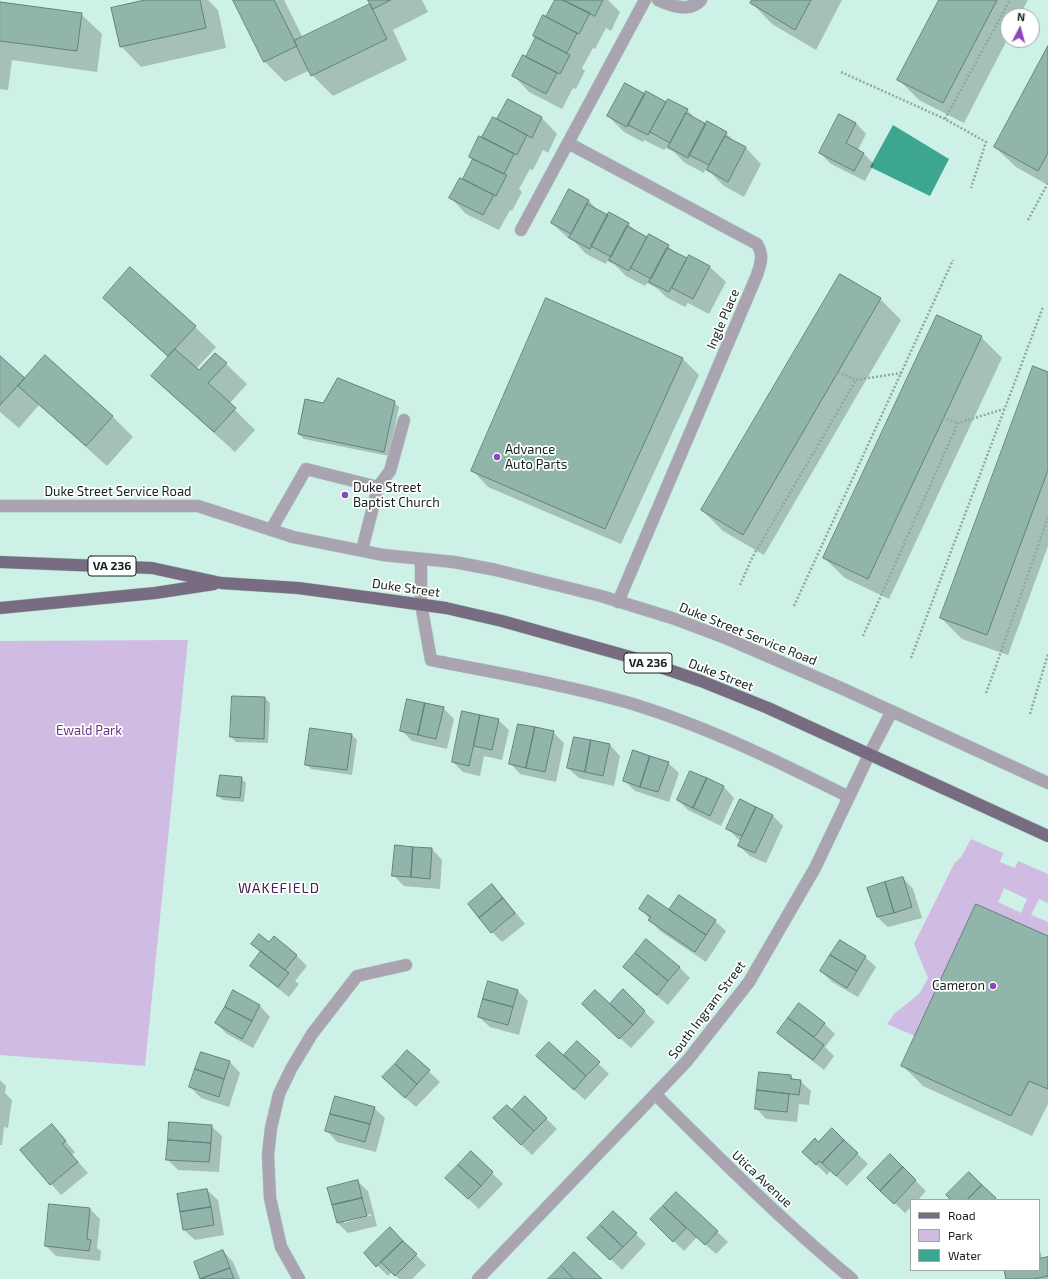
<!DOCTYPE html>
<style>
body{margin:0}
#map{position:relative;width:1048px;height:1279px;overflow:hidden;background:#cdf1e7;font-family:"Exo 2",sans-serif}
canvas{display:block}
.legend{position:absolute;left:910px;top:1199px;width:130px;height:72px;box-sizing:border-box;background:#fff;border:1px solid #a1a7a5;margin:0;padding:5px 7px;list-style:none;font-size:12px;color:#15231f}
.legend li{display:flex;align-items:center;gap:8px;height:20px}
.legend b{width:20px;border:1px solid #a1a7a5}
.north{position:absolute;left:1000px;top:8px;width:40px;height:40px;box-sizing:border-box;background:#fff;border:1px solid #a1a7a5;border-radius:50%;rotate:6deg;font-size:11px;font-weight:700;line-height:16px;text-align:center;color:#15231f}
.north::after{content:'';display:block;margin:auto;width:14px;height:18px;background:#8b47bb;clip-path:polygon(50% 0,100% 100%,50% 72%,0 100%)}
</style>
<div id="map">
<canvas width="1048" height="1279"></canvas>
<ul class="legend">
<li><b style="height:5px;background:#776c81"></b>Road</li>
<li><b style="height:11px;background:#d0bbe3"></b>Park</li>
<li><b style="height:11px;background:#3ca691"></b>Water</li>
</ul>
<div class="north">N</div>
</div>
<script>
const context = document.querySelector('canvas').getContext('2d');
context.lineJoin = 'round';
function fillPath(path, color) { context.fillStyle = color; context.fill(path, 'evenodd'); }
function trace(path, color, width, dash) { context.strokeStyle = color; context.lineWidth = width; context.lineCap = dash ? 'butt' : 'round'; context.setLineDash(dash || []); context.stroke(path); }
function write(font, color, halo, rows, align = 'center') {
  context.font = font + ' "Exo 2",sans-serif'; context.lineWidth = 3.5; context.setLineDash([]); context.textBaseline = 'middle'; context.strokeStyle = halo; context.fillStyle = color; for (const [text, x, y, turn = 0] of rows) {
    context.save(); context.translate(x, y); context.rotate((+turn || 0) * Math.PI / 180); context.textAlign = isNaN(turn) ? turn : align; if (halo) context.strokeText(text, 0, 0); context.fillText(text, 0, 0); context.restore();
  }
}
fillPath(new Path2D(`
 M 188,640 L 145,1066 L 0,1055 L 0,641 Z
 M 971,839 L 1003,853 L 1000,862 L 1015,868 L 1018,861 L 1048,874 L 1048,903 L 1039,899 L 1031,915 L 1048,922 L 1048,936 L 915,1036 L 887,1024 L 895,1013 L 919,994 L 928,978 L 914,944 L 954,864 L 961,857 ZM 1004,888 L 1027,899 L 1021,913 L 998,902 Z`), '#d0bbe3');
fillPath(new Path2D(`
 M 893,125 L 949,159 L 930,196 L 870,167 Z`), '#3ca691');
fillPath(new Path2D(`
 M 149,0 L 208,0 L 218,10 L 226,48 L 141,67 L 121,46 Z
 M 235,0 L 284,0 L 303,38 L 371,4 L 369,0 L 422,0 L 428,12 L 393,30 L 407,60 L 333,96 L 312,75 L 310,70 L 285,82 L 264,61 Z
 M 556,0 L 608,0 L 620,12 L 611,31 L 606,28 L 595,49 L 593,48 L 582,68 L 585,71 L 576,89 L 573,88 L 562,109 L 529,92 L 514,76 L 527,58 Z
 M 753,0 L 842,0 L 816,50 L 772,24 L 752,3 Z
 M 940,0 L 1028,0 L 1019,16 L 1008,16 L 1008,38 L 964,123 L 919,100 L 899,80 Z
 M 0,3 L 81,14 L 102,34 L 97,72 L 12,60 L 8,90 L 0,89 Z
 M 1048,48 L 1048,185 L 1016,167 L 995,147 Z
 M 646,93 L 666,103 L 668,100 L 687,110 L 699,122 L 726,133 L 737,144 L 746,148 L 761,164 L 744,197 L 724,186 L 711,173 L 705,170 L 704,173 L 685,163 L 674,152 L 666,148 L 664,150 L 644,140 L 643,142 L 624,132 L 608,116 L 645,95 Z
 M 508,101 L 542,118 L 557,134 L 548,153 L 543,150 L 533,170 L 530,169 L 519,189 L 522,192 L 512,211 L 510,210 L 499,230 L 466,214 L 451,198 L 463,180 L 474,160 L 470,157 L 483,139 L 494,118 L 498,120 Z
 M 840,115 L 856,123 L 866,134 L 858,150 L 863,153 L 874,164 L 865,181 L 831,164 L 820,153 Z
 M 569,190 L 589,201 L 600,212 L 628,224 L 638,233 L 647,238 L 668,246 L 676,253 L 688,260 L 690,256 L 710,267 L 726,282 L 709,314 L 688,303 L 685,307 L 666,297 L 658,289 L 647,283 L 645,286 L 626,276 L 615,265 L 607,261 L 606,264 L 586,254 L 575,242 L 568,238 L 552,223 Z
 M 840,275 L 880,299 L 901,320 L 764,555 L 723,531 L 702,510 Z
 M 104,298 L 195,327 L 216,347 L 196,369 L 200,372 L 226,364 L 247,384 L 229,404 L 255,430 L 235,452 L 173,396 L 152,376 L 168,357 L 125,318 Z
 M 547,299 L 683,359 L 699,375 L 621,544 L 488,487 L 473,471 Z
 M 981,337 L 1002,358 L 889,599 L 845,578 L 824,558 Z
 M 0,357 L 25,379 L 112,416 L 133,437 L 107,466 L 39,405 L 19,428 L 0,412 Z
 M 1048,373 L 1048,546 L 1008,655 L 962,639 L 941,618 Z
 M 394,402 L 399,407 L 389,456 L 304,439 L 299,434 L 324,404 Z
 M 265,698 L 270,703 L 268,743 L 236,742 L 231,737 Z
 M 443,708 L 454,719 L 447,749 L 412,741 L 401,730 Z
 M 463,712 L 498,720 L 509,730 L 502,760 L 484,756 L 480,776 L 463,772 L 453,762 Z
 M 553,732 L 564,743 L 556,782 L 520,774 L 510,763 Z
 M 352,735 L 357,740 L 352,775 L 311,769 L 306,764 Z
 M 574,738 L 610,745 L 620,756 L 614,786 L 579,778 L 568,768 Z
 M 668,763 L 679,773 L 669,802 L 635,791 L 624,780 Z
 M 691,772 L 724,787 L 734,798 L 721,826 L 688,810 L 678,800 Z
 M 241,778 L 246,783 L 244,802 L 223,800 L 218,795 Z
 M 740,801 L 773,816 L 783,826 L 766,863 L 750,856 L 739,846 L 741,841 L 738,839 L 727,828 Z
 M 432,849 L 442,860 L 440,889 L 404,886 L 393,875 Z
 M 903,878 L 913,889 L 922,918 L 888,927 L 877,917 Z
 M 492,885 L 502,896 L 525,924 L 502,942 L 492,932 Z
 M 640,908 L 669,912 L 715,921 L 726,931 L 706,962 L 660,931 Z
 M 1048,937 L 1048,1104 L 1032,1136 L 923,1086 L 903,1066 Z
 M 269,943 L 296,955 L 307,966 L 295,981 L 299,984 L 289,997 L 262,976 L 251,965 L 261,952 L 253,944 Z
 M 865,957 L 876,967 L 858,997 L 832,982 L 821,971 Z
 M 624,967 L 679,967 L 690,978 L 668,1005 L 635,978 Z
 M 518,991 L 528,1001 L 519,1035 L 490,1027 L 479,1017 Z
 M 623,991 L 655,1022 L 631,1048 L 594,1015 L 610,1005 Z
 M 233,992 L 260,1006 L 270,1017 L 253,1048 L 227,1034 L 216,1023 Z
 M 799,1005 L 824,1023 L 835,1034 L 825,1047 L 834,1056 L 824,1070 L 789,1043 L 778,1033 Z
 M 577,1043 L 609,1074 L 585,1100 L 548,1067 L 564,1057 Z
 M 407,1051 L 440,1082 L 416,1107 L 394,1088 Z
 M 201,1053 L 230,1062 L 240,1073 L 229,1107 L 201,1098 L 190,1087 Z
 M 760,1073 L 791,1076 L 794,1080 L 800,1081 L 811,1091 L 809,1105 L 799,1104 L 797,1122 L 766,1119 L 756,1108 Z
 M 0,1080 L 6,1086 L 5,1093 L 12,1100 L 8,1128 L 4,1127 L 2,1145 L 0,1145 Z
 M 525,1098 L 557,1129 L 532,1155 L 505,1129 Z
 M 374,1108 L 385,1118 L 376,1152 L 337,1142 L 327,1131 Z
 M 51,1125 L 75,1152 L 72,1155 L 88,1173 L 61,1195 L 51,1184 Z
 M 211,1126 L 222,1136 L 219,1172 L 178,1170 L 167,1159 Z
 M 832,1129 L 868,1164 L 847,1186 L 830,1171 L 827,1175 L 814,1162 L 819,1143 Z
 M 471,1152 L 503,1184 L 479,1209 L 457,1188 Z
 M 890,1156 L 926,1191 L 918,1200 L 911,1200 L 911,1207 L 905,1213 L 869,1178 Z
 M 357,1181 L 368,1191 L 377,1226 L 348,1233 L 338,1223 L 329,1189 ZM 371,1214 L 372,1215 L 344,1223 L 344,1221 Z
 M 207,1190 L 218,1200 L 224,1235 L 195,1240 L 184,1230 Z
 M 676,1193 L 728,1242 L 716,1254 L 697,1237 L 684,1251 L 651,1219 Z
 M 90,1209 L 100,1219 L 97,1248 L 101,1251 L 100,1261 L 56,1256 L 46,1246 Z
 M 613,1212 L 646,1244 L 622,1270 L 589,1238 Z
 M 390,1229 L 426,1265 L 412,1279 L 399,1279 L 392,1272 L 388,1276 L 365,1253 Z
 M 223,1251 L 233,1262 L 240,1279 L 202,1279 Z
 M 1039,1251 L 1041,1253 L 1042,1259 L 1048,1258 L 1048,1279 L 1007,1279 L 1005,1270 L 1039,1270 Z`), '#0003');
const building = new Path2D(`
 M 145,0 L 200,0 L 206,28 L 120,47 L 111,8 Z
 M 233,0 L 274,0 L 297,46 L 264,62 Z
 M 368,0 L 391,0 L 373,9 Z
 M 555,0 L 563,0 L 590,13 L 579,34 L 546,17 Z
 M 563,0 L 603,0 L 595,16 Z
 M 752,0 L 811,0 L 795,30 L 750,3 Z
 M 939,0 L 997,0 L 943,103 L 897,80 Z
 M 0,2 L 82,13 L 77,51 L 0,41 Z
 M 370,4 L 387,39 L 311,76 L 294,41 Z
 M 543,15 L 577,33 L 567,53 L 533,36 Z
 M 536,37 L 570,55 L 560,74 L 526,57 Z
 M 1048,46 L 1048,153 L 1038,171 L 994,147 Z
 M 523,55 L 557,73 L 546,94 L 512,76 Z
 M 625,83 L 645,94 L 627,127 L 607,116 Z
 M 646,91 L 666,102 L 648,135 L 628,125 Z
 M 508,99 L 542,117 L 532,138 L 497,119 Z
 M 668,99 L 688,109 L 670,143 L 650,132 Z
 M 686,113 L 706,124 L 688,158 L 668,147 Z
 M 839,114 L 856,123 L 846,143 L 864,153 L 854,171 L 819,153 Z
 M 493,117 L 527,135 L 517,155 L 482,137 Z
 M 707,121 L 727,132 L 709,165 L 689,155 Z
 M 479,136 L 514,154 L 504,174 L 469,157 Z
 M 725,136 L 746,147 L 728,182 L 707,170 Z
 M 473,159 L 507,175 L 496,196 L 463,179 Z
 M 460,178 L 494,195 L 483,215 L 449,198 Z
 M 569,189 L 589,200 L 571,234 L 551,223 Z
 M 587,204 L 608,215 L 590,249 L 569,238 Z
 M 609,212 L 629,223 L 611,257 L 591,246 Z
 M 627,226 L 647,237 L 629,271 L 609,260 Z
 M 649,234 L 669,245 L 651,279 L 631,268 Z
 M 667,248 L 687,258 L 669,292 L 649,282 Z
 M 689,255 L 710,266 L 693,299 L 672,288 Z
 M 130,267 L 196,326 L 168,356 L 103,298 Z
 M 840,274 L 881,298 L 743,535 L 701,510 Z
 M 546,298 L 683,358 L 605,529 L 471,471 Z
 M 937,315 L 982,336 L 868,579 L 823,558 Z
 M 175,349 L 199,370 L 215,353 L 227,363 L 208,383 L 236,408 L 214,432 L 151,376 Z
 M 45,355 L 113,416 L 86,446 L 18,386 Z
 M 0,356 L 25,378 L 0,405 Z
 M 1033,366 L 1048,372 L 1048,470 L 987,635 L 940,618 Z
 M 338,378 L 395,401 L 384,452 L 298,434 L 305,399 L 323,403 Z
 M 232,696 L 265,697 L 264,739 L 230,737 Z
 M 407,699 L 425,703 L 418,735 L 400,731 Z
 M 425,703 L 444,707 L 436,739 L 418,735 Z
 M 462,711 L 480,715 L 469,766 L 452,762 Z
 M 480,715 L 499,719 L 492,750 L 474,746 Z
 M 518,724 L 535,727 L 526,768 L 509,764 Z
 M 535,727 L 554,731 L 545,772 L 526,768 Z
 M 310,728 L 352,734 L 347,770 L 305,765 Z
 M 574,737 L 591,740 L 585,772 L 567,768 Z
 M 591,740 L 610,744 L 603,776 L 585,772 Z
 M 633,750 L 650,756 L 640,787 L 623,781 Z
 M 650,756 L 669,762 L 658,792 L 640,787 Z
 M 690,771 L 707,778 L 693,808 L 677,800 Z
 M 220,775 L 242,777 L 240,798 L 217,796 Z
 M 707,778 L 724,786 L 710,816 L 693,808 Z
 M 740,799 L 756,807 L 742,836 L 726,829 Z
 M 756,807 L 773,815 L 755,853 L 738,846 Z
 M 395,845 L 413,847 L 411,877 L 392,876 Z
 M 413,847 L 432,848 L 430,879 L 411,877 Z
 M 903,877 L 912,907 L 894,913 L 885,882 Z
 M 885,882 L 894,913 L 877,917 L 867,888 Z
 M 492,884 L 503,898 L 479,918 L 468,904 Z
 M 648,895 L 706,935 L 695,952 L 648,920 L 651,917 L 639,909 Z
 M 679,895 L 716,920 L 706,935 L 669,910 Z
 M 503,898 L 515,913 L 491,933 L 479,918 Z
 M 976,904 L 1048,936 L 1048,1089 L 1029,1081 L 1011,1116 L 901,1066 Z
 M 259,934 L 269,942 L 274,936 L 297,955 L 285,970 L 251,944 Z
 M 646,939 L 680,967 L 668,981 L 635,953 Z
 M 840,940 L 866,956 L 857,971 L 830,955 Z
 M 261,951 L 289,973 L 278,987 L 250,966 Z
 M 635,953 L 668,981 L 657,995 L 623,967 Z
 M 830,955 L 857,971 L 847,988 L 820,971 Z
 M 488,981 L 518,990 L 513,1007 L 483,999 Z
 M 623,989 L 645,1011 L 633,1025 L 610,1004 Z
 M 233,990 L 260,1005 L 252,1021 L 225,1007 Z
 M 595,990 L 633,1025 L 619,1039 L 582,1004 Z
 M 483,999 L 513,1007 L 508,1025 L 478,1017 Z
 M 799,1003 L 825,1023 L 814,1037 L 788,1018 Z
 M 225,1007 L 252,1021 L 242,1039 L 215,1023 Z
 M 788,1018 L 824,1045 L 813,1060 L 777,1033 Z
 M 577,1041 L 600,1062 L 586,1076 L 564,1055 Z
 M 549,1042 L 586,1076 L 574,1090 L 536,1056 Z
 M 407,1050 L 430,1070 L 417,1084 L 395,1064 Z
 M 201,1052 L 230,1061 L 224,1079 L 195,1069 Z
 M 395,1064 L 417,1084 L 405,1098 L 382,1077 Z
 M 195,1069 L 224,1079 L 219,1097 L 189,1087 Z
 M 759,1072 L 791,1075 L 791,1079 L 801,1080 L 799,1095 L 757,1090 Z
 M 757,1090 L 789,1094 L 787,1112 L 755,1109 Z
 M 335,1096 L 375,1107 L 370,1124 L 330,1114 Z
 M 525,1096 L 547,1118 L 534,1131 L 512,1110 Z
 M 507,1105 L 534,1131 L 521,1145 L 493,1118 Z
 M 330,1114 L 370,1124 L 365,1142 L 325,1131 Z
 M 169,1122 L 212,1125 L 211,1143 L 168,1140 Z
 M 52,1124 L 66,1141 L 62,1144 L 78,1162 L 50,1185 L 20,1150 Z
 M 832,1128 L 844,1140 L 822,1163 L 819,1161 L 816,1165 L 802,1152 L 815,1138 L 818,1142 Z
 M 168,1140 L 211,1143 L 209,1162 L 166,1160 Z
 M 844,1140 L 858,1153 L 836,1176 L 822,1163 Z
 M 471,1151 L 493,1172 L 481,1186 L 458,1165 Z
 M 890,1154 L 903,1167 L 880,1191 L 867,1178 Z
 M 458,1165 L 481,1186 L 468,1199 L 445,1178 Z
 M 903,1167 L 916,1180 L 894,1204 L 880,1191 Z
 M 969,1172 L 982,1185 L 967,1200 L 951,1200 L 946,1195 Z
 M 358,1180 L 362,1198 L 332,1205 L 327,1188 Z
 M 982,1185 L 996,1198 L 994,1200 L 967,1200 Z
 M 207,1189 L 211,1207 L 180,1212 L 177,1194 Z
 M 676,1192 L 718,1231 L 705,1245 L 663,1206 Z
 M 362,1198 L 367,1216 L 337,1223 L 332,1205 Z
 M 49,1204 L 90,1208 L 87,1239 L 91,1240 L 89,1251 L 45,1246 Z
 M 663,1206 L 686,1228 L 673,1242 L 650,1219 Z
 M 211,1207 L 214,1225 L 183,1230 L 180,1212 Z
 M 613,1211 L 637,1233 L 623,1247 L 600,1225 Z
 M 600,1225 L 623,1247 L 610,1260 L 587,1238 Z
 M 390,1227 L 403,1241 L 376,1267 L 364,1253 Z
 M 403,1241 L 417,1254 L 395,1276 L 381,1262 Z
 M 223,1250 L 230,1268 L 200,1279 L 194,1262 Z
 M 574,1252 L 602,1279 L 574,1279 L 561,1266 Z
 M 1048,1257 L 1048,1276 L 1033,1279 L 1006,1279 L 1004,1270 L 1039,1270 L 1039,1259 Z
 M 561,1266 L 574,1279 L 548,1279 Z
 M 230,1268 L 234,1279 L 200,1279 Z`);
fillPath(building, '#91b4ab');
trace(building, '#61827a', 1);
const minor = new Path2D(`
 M 658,0 C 671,6 690,13 701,0
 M 568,143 L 757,244 C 764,256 761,262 757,275 L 618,602
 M 521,230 L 645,0
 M 378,487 L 390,471 L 404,420
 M 0,506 L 198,506 L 293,537 L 383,555 L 454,562 L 496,570 L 601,596 L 672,618 L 728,639 L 841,688 L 1048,783
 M 271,530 L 306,469 L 378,487 L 362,550
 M 421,559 L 421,604 L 431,660 C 496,673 562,684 626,702 C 704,725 777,761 849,797
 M 656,1095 C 719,1158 783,1222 852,1279
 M 299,1279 L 281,1247 L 270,1198 L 268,1155 L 271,1128 L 279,1094 L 291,1069 L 312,1034 L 357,976 L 406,965
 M 478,1279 L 687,1061 L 749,982 L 815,868 L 869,755 L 892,711`);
const major = new Path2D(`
 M 0,562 L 152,568 L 221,583 L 298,588 L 373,598 L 446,608 L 502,621 L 634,658 L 701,681 L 768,708 L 1048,836
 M 0,608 L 155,593 L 214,584`);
trace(minor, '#acccc3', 13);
trace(major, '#acccc3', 13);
trace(new Path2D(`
 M 841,72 L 945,119 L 986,142 L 971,188
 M 945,119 L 1010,0
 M 1028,220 L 1048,183
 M 838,372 L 856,380
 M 943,418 L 958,423
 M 740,585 L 752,558 L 856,380 L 901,373
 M 794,606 L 953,260
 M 863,636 L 958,423 L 1004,409
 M 911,658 L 1043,307
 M 986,693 L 997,663 L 1048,517
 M 1030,714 L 1048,654`), '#8da9a1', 2.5, [2, 2]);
trace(minor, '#aaa4b0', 12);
trace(major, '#776c81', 12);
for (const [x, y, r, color] of [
 [497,457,4,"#8b47bb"],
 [345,495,4,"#8b47bb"],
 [993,986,4,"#8b47bb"]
]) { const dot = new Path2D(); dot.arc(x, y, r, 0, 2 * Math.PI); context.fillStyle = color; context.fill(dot); trace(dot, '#fff', 1.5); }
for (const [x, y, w] of [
 [112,566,48],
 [648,663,48]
]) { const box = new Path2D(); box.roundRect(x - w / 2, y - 10, w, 20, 3); context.fillStyle = '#fff'; context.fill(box); trace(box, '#15231f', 1); }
write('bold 12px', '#15231f', null, [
 ["VA 236",112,566],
 ["VA 236",648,663]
]);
write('13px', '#15231f', '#fff', [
 ["Ingle Place",723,319,-67],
 ["Duke Street Service Road",118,492],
 ["Duke Street",406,588,8],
 ["Duke Street Service Road",748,634,22],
 ["Duke Street",721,675,21],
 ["South Ingram Street",707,1010,-53],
 ["Utica Avenue",762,1179,43]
]);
write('13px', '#15231f', '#fff', [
 ["Advance",505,450],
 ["Auto Parts",505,465],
 ["Duke Street",353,488],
 ["Baptist Church",353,503],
 ["Cameron",985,986,"right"]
], 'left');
write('13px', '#643685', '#fff', [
 ["Ewald Park",89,731]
]);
context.letterSpacing = '1px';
write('14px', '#402058', '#fff', [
 ["WAKEFIELD",279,888]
]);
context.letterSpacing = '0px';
</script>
